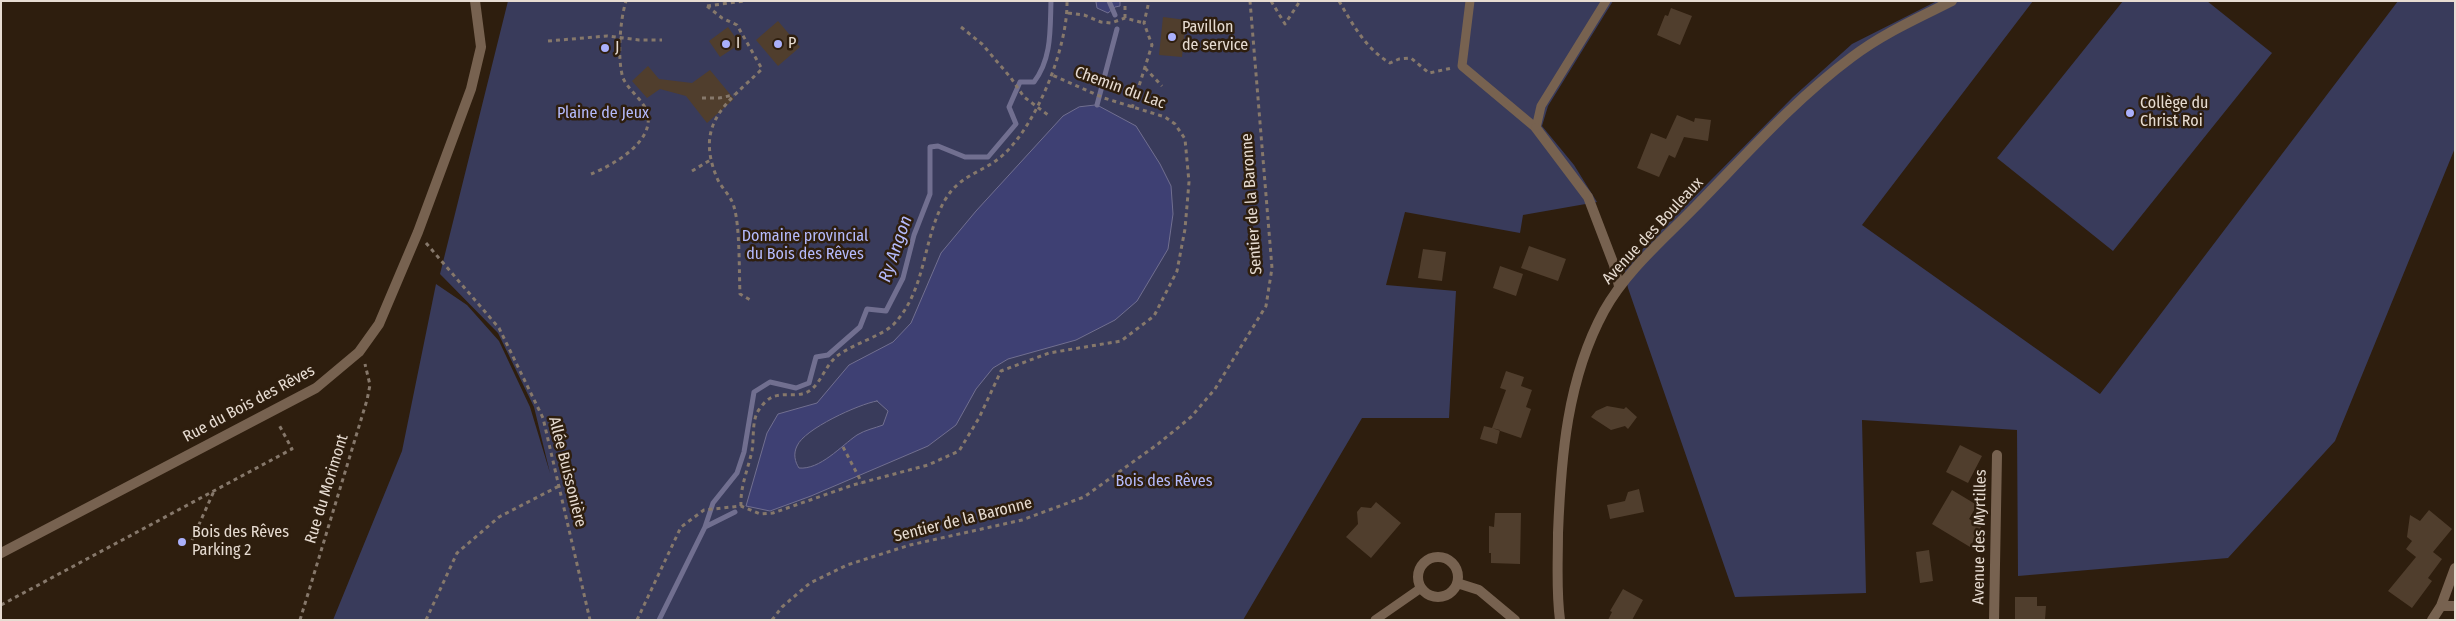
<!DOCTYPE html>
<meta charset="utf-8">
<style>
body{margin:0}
#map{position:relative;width:2456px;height:621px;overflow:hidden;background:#2e1e0e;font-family:"Fira Sans Condensed",sans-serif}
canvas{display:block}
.frame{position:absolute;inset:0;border:2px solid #e7dcd2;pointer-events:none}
</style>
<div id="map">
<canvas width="2456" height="621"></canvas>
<div class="frame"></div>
</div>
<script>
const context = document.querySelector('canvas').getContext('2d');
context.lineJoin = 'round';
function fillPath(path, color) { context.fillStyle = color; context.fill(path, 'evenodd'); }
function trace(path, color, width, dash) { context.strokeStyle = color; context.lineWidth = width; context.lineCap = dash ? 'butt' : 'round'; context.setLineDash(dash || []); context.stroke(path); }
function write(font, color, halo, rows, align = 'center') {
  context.font = font + ' "Fira Sans Condensed",sans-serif'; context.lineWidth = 5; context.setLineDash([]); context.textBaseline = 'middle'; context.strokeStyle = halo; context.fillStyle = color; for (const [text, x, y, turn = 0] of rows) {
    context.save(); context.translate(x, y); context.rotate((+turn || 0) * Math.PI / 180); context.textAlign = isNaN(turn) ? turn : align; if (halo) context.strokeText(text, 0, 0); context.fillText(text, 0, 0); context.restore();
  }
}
fillPath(new Path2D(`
 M 508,1 L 1613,1 L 1548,106 L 1542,126 L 1574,165 L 1597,202 L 1523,215 L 1520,233 L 1405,212 L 1386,285 L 1456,291 L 1449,418 L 1362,418 L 1243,620 L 333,620 L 402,451 L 436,284 L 467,305 L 499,341 L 530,407 L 550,473 L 534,407 L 498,333 L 440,274 Z
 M 1937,1 L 2033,1 L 1862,225 L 2100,394 L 2398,1 L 2455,1 L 2455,148 L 2335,441 L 2228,558 L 2018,576 L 2017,430 L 1862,420 L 1866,593 L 1735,597 L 1628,288 L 1624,268 L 1793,97 L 1852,44 Z
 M 2123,1 L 2207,1 L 2272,53 L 2113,251 L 1997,158 Z`), '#393b5b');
const water = new Path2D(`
 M 1120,1 L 1120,6 L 1115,7 L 1108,13 L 1097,8 L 1096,2 Z
 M 1097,105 L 1136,126 L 1160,164 L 1171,186 L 1173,214 L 1168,249 L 1137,301 L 1115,320 L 1076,340 L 1008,359 L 993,368 L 976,389 L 956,425 L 928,446 L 811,496 L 770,511 L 746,506 L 767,433 L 778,414 L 817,403 L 849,365 L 893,342 L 911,323 L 941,253 L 976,211 L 1063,116 L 1079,107 ZM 877,401 L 888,411 L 883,425 C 875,428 865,430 857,435 C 841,446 820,470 799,468 C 795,462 793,454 797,446 C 804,429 859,404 877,401 Z`);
fillPath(water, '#3e4073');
trace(water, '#716f90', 1);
trace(new Path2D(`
 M 1109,1 L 1115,15
 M 1097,105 L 1117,29
 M 705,527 L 713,503 L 737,473 L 744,452 L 754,392 L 770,382 L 796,388 L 809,383 L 816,357 L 828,355 L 860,327 L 867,309 L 886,311 L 903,278 L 914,235 L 930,194 L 930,147 L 938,146 L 965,157 L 988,157 L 1016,124 L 1009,107 L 1020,82 L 1034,82 C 1052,58 1050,30 1051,1
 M 659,620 L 705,527 L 735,512`), '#716f90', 5);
fillPath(new Path2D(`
 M 1671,8 L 1692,16 L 1680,45 L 1657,35 L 1665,15 L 1668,16 Z
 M 1163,17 L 1186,20 L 1182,57 L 1159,55 Z
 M 778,21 L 800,47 L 778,66 L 756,40 Z
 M 728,27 L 740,44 L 720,57 L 709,41 Z
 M 648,66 L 659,79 L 692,83 L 710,70 L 734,99 L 707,123 L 686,96 L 660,89 L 647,98 L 632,81 Z
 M 1677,115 L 1694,122 L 1695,118 L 1711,120 L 1708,141 L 1684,137 L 1675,158 L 1669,155 L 1659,177 L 1637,168 L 1651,133 L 1666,139 Z
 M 1529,246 L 1566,259 L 1558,281 L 1521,268 Z
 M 1423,249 L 1446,252 L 1442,281 L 1418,278 Z
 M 1500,266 L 1523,274 L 1516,296 L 1493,288 Z
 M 1506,371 L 1524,377 L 1521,386 L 1532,390 L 1526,407 L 1531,409 L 1521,438 L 1492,428 L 1506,390 L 1500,388 Z
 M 1607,406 L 1624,409 L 1626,407 L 1637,417 L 1628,429 L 1625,426 L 1611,430 L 1591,417 L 1596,411 Z
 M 1484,426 L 1500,430 L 1497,444 L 1480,439 Z
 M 1960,445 L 1982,456 L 1968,483 L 1946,472 Z
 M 1639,489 L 1644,512 L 1610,519 L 1607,505 L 1625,501 L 1628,492 Z
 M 1952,490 L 1977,505 L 1969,519 L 1982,526 L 1970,547 L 1932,524 Z
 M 1376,502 L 1401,523 L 1371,558 L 1346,537 L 1358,524 L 1357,512 L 1361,507 L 1371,508 Z
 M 2429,510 L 2452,529 L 2433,552 L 2442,559 L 2428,578 L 2432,581 L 2412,608 L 2388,591 L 2416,557 L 2406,549 L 2412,541 L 2407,537 L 2410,515 L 2420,521 Z
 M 1495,513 L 1521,513 L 1520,564 L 1491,563 L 1491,553 L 1489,553 L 1489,526 L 1494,527 Z
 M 1929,550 L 1933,581 L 1920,583 L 1916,552 Z
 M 1623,589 L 1643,600 L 1632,620 L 1608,620 L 1612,612 L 1610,611 Z
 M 2015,597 L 2037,597 L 2037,606 L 2046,606 L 2045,620 L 2015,620 Z`), '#503e2d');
trace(new Path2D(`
 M 1271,1 L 1285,24 L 1300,1
 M 1339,1 C 1353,25 1366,49 1390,63 L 1399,59 L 1411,58 L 1429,73 L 1452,68
 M 707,6 L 722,18 L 737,25 L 762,69 C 727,103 694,123 717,178 C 721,188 731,195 734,207 C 740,226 739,272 740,294 L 752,301
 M 707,6 L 744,1
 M 1068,13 L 1084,15 L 1101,22 L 1111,23 L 1125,18 L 1144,23
 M 1125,18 L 1125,1
 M 961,27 L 982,44 L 1011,78 L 1024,97 L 1048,115
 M 548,41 L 607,36 L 639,40 L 662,40
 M 1145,68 L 1162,86
 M 702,98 L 719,98 L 734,95
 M 1132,108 L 1152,45 L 1144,23 L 1149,1
 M 692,171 L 712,159
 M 591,174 C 613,165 659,140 646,109 C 640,98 628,89 623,78 C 617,59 620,20 626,1
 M 426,243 L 499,328 L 543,418 L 590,620
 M 843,447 L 862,483
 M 741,506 C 740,487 748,469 752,451 C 754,439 752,424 757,413 C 759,409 765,401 769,399 C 782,390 799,400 812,389 C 822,380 826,365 837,356 C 853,344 881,336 893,325 C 927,290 922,239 945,200 C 960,174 983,173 1003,155 C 1037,124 1068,47 1067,1
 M 192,540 L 214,491
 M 1,605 L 292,449 L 278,423
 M 300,620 L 367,400 L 370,385 L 365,364
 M 426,620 L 457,553 L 499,517 L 559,486
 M 637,620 L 681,527 L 704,510 L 741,506 L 760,514 L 773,513 L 853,485 L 928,465 L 959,451 L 979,418 L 1001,371 L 1049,353 L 1121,341 L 1154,316 L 1177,271 L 1185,229 L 1189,182 L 1185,139 L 1175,124 L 1165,117 L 1104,98 L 1052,75
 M 772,620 L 782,607 L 810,583 L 847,565 L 910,545 L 1022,520 L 1084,497 L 1158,444 L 1191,417 L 1215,389 L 1266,306 L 1272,268 L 1250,1`), '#86786b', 3, [4, 4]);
trace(new Path2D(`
 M 1470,1 L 1462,66 L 1536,128 L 1541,106 L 1606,1
 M 1375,620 L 1421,588`), '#776250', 9);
trace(new Path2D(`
 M 1536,128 L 1588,197 L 1614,265 L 1619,286
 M1418 577a20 20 0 1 1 40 0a20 20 0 1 1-40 0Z
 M 1457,583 L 1479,590 L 1515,620
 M 2441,606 L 2455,606
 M 1560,620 C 1556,591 1558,562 1558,533 C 1561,457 1567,379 1604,311 C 1626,271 1663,240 1695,207 C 1745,156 1794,100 1852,57 C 1882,34 1918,18 1952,1
 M 1994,620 L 1997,455
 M 2432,620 L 2441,606 L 2455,568`), '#776250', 10);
trace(new Path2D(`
 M 1,553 L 316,388 L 359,352 L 379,324 L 418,232 L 471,89 L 481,47 L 475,1`), '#776250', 10);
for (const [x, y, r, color] of [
 [1172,37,5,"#aab0fb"],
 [726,44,5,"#aab0fb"],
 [778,44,5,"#aab0fb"],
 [605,48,5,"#aab0fb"],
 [2130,113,5,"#aab0fb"],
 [182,542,5,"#aab0fb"]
]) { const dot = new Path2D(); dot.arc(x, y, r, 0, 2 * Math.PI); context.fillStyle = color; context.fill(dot); trace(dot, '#2e1e0e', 2); }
write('16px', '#e7dcd2', '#2e1e0e', [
 ["Pavillon",1182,28],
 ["de service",1182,46],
 ["I",736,44],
 ["P",788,44],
 ["J",615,48],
 ["Collège du",2140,104],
 ["Christ Roi",2140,122],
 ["Bois des Rêves",192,533],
 ["Parking 2",192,551]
], 'left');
write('16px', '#e7dcd2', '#2e1e0e', [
 ["Chemin du Lac",1120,88,20],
 ["Sentier de la Baronne",1252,204,-94],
 ["Avenue des Bouleaux",1653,231,-47],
 ["Rue du Bois des Rêves",249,404,-28],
 ["Allée Buissonière",567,472,76],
 ["Rue du Morimont",327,489,-73],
 ["Sentier de la Baronne",963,520,-14],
 ["Avenue des Myrtilles",1980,537,-89]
]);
write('16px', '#b5bbfd', '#2e1e0e', [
 ["Plaine de Jeux",603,114],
 ["Domaine provincial",805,237],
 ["du Bois des Rêves",805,255],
 ["Bois des Rêves",1164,482]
]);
write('italic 18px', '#b4bafb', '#2e1e0e', [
 ["Ry Angon",896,249,-71]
]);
</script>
